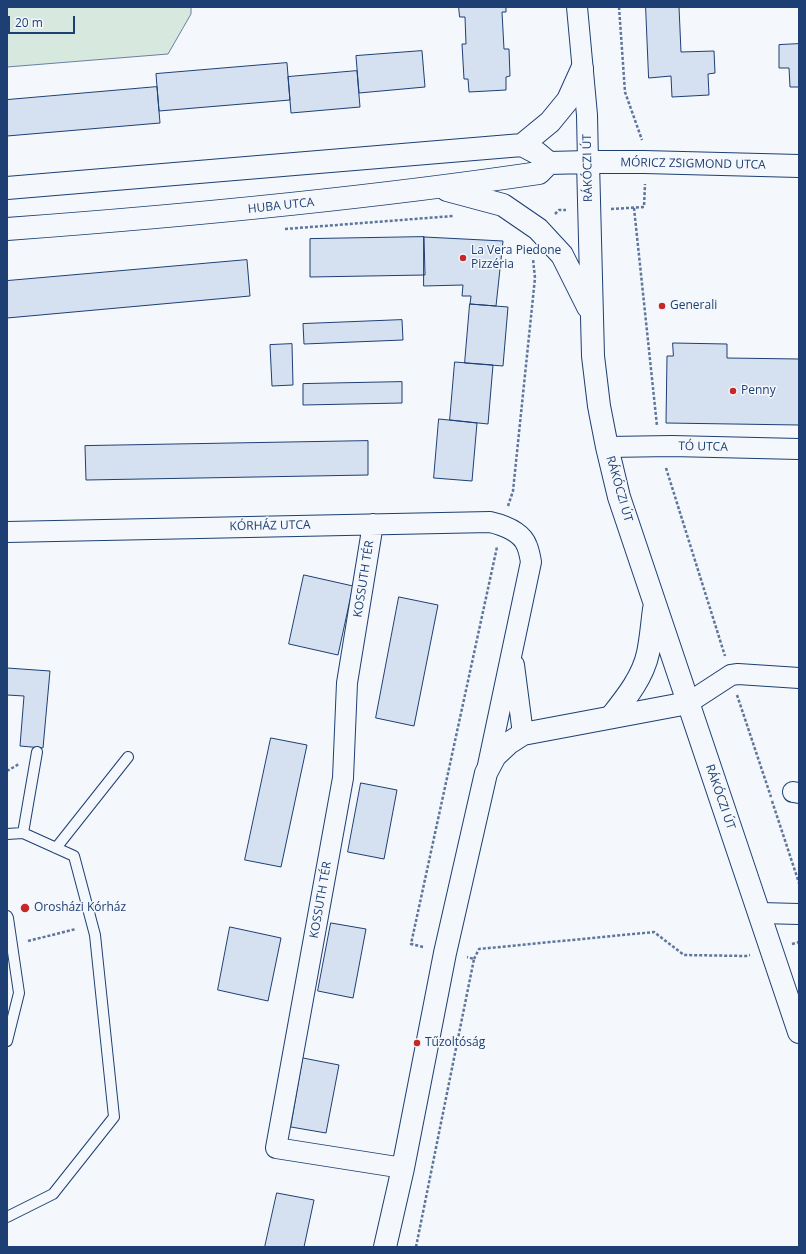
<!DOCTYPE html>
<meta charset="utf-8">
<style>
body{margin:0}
#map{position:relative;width:806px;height:1254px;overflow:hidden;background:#f4f7fb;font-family:"Open Sans",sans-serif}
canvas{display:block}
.frame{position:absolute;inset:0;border:8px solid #1d3f73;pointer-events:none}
.scale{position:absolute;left:8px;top:16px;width:67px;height:18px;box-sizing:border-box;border:2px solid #1d3f73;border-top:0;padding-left:5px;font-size:12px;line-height:14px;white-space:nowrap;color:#1d3f73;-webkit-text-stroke:3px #f4f7fb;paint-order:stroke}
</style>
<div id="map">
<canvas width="806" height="1254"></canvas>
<div class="frame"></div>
<div class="scale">20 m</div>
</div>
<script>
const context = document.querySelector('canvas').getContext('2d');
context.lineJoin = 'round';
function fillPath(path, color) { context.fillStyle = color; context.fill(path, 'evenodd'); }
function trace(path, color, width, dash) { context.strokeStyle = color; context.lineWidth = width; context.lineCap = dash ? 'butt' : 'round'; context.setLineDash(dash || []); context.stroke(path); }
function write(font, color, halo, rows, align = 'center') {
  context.font = font + ' "Open Sans",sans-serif'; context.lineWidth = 3; context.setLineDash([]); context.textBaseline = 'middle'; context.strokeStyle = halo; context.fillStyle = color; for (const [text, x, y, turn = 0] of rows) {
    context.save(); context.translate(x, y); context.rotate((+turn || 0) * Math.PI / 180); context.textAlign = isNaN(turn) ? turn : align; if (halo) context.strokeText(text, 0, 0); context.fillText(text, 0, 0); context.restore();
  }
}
const green = new Path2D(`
 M 7,7 L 191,7 L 191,14 L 168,54 L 7,67 Z`);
fillPath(green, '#d7e8df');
trace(green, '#687fa3', 1);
const building = new Path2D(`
 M 459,7 L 506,7 L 506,12 L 502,12 L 504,49 L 509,49 L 510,76 L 506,77 L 506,90 L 469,92 L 468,79 L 464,79 L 462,44 L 466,44 L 465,17 L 460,17 Z
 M 646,7 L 679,7 L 681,52 L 714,51 L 715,73 L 708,74 L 709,95 L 672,97 L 671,76 L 649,78 Z
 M 799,44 L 799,87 L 790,87 L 789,68 L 779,68 L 779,45 Z
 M 422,51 L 425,87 L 359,93 L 356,56 Z
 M 287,63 L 290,100 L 159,111 L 156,74 Z
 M 357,71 L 360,107 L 291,113 L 288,77 Z
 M 157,87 L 160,123 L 7,136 L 7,100 Z
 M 424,237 L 503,241 L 496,306 L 470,304 L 471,296 L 462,296 L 463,285 L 424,286 Z
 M 424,237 L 425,275 L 310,277 L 310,239 Z
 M 247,260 L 250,296 L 7,318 L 7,281 Z
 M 470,304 L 508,307 L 503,366 L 465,363 Z
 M 402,320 L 403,340 L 304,344 L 303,324 Z
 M 673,343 L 727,344 L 727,358 L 799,359 L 799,425 L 666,423 L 667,356 L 673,356 Z
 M 292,344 L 293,385 L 272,386 L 270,345 Z
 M 455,362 L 493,365 L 488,424 L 450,420 Z
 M 402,382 L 402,403 L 303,405 L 303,384 Z
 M 439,419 L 477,423 L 472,481 L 434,478 Z
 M 368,441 L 368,475 L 86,480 L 85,446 Z
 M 304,575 L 353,586 L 338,655 L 289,644 Z
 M 399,597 L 438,605 L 414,726 L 376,718 Z
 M 7,668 L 50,671 L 43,748 L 20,746 L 24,696 L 7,695 Z
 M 271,738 L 307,745 L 281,867 L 245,860 Z
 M 361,783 L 397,790 L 384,859 L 348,852 Z
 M 331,923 L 366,929 L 353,998 L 318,991 Z
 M 230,927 L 281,938 L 268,1001 L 218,990 Z
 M 303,1058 L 339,1065 L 326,1133 L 291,1127 Z
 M 277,1193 L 314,1200 L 304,1247 L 265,1247 Z`);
fillPath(building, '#d5e0f0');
trace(building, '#1d3f73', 1);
const service = new Path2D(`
 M 23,833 L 37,752
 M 7,834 L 23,833 L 74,856 L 95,935 L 114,1117 L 53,1194 L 7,1217
 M 56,848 L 128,757
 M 7,916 L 8,918 L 19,993 L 7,1041`);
const minor = new Path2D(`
 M 577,7 L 587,115 L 588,162
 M 607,447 L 672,446 L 799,449
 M 373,524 L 347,683 L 343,778 L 276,1148 L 403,1168
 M 7,532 L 490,522 C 503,525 522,532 527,546 C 529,551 530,556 531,562 L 487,770
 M 514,665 L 523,734
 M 688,703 L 731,675 L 738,674 L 799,678
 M 793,792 L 799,793
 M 760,913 L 799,914`);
const secondary = new Path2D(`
 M 588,162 L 644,162 L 799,166
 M 385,1247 L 403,1168 L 445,953 L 486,773 L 495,756 L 509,743 L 523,734 L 688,703`);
const primary = new Path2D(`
 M 522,145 L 550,122 L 568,100 L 582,69
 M 7,188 L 522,145 L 537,153 L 549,163 L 588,162 L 593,356 L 599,406 L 607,447 L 619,497 L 799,1032
 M 447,190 L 503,205 L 538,229 L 562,255 L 588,307
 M 7,229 C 185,216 362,199 539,173 L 549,163
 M 611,717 C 626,698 643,677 648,653 C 651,639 652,624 654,609`);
trace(service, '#1d3f73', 12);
trace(minor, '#1d3f73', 22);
trace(secondary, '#1d3f73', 24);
trace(primary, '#1d3f73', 24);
trace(new Path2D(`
 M 619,7 L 625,92 L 642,140
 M 634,208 L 657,426
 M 611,209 L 644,207 L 645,184
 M 555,214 L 559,210 L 566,210
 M 285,229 L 453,216
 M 666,468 L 725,656
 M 508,506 L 513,491 L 535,278 L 533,259
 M 737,695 L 771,797
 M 7,771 L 19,764
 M 772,801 L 799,883
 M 28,941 L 76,929
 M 792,944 L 799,942
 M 423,947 L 411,944 L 497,547
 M 474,959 L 479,949 L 654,932 L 684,955 L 746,956 L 750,955
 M 416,1247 L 474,959 L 467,957`), '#5e769c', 2.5, [3, 2]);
trace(service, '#f4f7fb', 10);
trace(minor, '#f4f7fb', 20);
trace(secondary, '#f4f7fb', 22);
trace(primary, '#f4f7fb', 22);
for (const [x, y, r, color] of [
 [463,258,4,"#c62828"],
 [662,306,4,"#c62828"],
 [733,391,4,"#c62828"],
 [25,908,5,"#c62828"],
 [417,1043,4,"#c62828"]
]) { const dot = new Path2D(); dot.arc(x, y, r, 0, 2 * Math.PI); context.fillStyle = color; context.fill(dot); trace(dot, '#f4f7fb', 1.5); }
write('12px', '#1d3f73', '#f4f7fb', [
 ["MÓRICZ ZSIGMOND UTCA",693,164,1],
 ["RÁKÓCZI ÚT",588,168,-91],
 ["HUBA UTCA",281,206,-6],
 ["TÓ UTCA",703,447,1],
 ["RÁKÓCZI ÚT",619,489,74],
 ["KÓRHÁZ UTCA",270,526,-1],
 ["KOSSUTH TÉR",364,579,-81],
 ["RÁKÓCZI ÚT",720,797,71],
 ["KOSSUTH TÉR",321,900,-80]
]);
write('12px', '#1d3f73', '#f4f7fb', [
 ["La Vera Piedone",471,251],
 ["Pizzéria",471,265],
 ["Generali",670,306],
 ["Penny",741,391],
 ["Orosházi Kórház",34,908],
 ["Tűzoltóság",425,1043]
], 'left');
</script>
